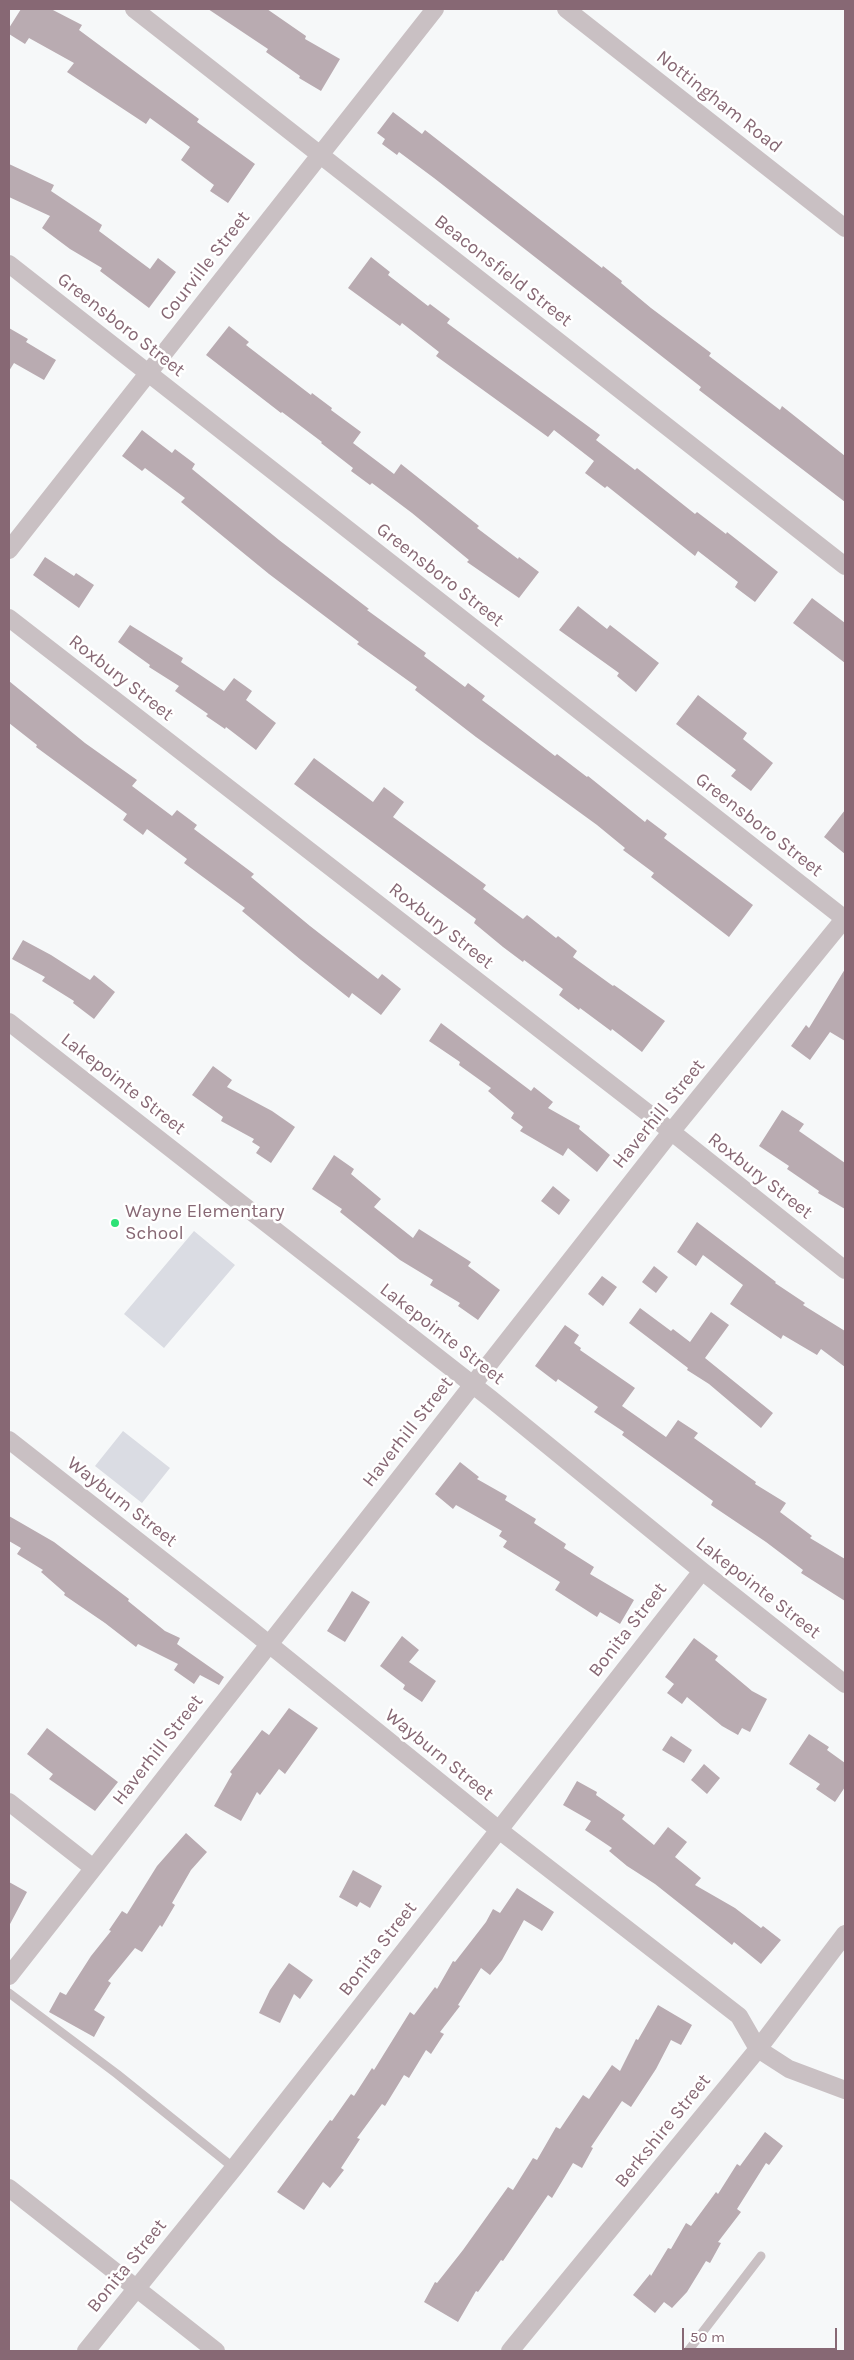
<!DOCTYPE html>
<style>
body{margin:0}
#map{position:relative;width:854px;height:2360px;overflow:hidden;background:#f6f8f9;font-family:Karla,sans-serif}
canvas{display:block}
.frame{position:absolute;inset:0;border:10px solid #876874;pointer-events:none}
.scale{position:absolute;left:682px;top:2328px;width:155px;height:22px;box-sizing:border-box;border:2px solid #876874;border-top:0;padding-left:6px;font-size:15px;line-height:18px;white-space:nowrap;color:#876874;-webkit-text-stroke:4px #fff;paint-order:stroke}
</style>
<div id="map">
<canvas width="854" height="2360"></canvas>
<div class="frame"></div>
<div class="scale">50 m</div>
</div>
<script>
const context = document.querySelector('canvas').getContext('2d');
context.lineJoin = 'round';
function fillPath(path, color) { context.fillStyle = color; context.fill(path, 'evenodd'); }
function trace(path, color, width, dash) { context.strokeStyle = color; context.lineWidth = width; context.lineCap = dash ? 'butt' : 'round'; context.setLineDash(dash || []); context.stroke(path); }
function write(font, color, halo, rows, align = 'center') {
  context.font = font + ' Karla,sans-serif'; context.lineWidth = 5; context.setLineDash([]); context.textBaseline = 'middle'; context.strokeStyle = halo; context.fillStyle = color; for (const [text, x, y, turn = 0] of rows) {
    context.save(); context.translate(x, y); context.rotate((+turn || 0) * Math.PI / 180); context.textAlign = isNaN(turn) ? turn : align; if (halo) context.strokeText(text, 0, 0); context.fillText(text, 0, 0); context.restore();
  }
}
fillPath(new Path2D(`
 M 194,1231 L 235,1265 L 164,1348 L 124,1314 Z
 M 123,1431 L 170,1468 L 142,1503 L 95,1466 Z`), '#dadce3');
fillPath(new Path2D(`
 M 21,9 L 51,9 L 82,25 L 79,30 L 199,119 L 197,122 L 255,164 L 228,203 L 210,191 L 214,185 L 181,160 L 190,147 L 150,118 L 146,124 L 67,72 L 74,63 L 29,38 L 25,44 L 9,34 L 9,28 Z
 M 208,9 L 267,9 L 306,36 L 305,39 L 340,59 L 321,91 L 299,78 L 300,76 L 266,52 L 268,49 Z
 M 393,112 L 422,134 L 425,130 L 602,268 L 603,266 L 622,281 L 621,283 L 651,308 L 711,353 L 709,356 L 780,410 L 782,406 L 845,456 L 845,502 L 699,390 L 701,387 L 434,178 L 399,152 L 397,155 L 382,144 L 385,139 L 377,133 Z
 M 9,164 L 54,185 L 51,191 L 102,225 L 99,231 L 150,269 L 158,258 L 176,272 L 149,308 L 100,271 L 102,268 L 70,249 L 42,228 L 50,216 L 9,197 Z
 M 371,257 L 390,272 L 388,275 L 428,306 L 430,304 L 450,319 L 447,323 L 600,435 L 596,440 L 635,470 L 637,468 L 695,514 L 697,512 L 726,534 L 727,532 L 778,572 L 755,602 L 735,587 L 738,582 L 698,551 L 695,556 L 607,486 L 605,488 L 585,473 L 594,461 L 554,430 L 548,437 L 436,356 L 439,352 L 402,323 L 400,326 L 348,288 Z
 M 229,326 L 249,342 L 246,345 L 311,395 L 312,393 L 332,408 L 331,410 L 361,432 L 353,443 L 394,474 L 401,464 L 479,526 L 477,528 L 518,559 L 519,557 L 539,572 L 519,598 L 467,562 L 469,560 L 412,513 L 372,483 L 370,485 L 351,471 L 353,468 L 321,443 L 322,442 L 282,412 L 281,413 L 206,355 Z
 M 9,328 L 28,339 L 26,342 L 56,360 L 44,380 L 14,363 L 9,371 Z
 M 142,430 L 172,453 L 175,449 L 195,464 L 192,469 L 279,540 L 369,609 L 367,610 L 426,653 L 424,656 L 465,687 L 468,683 L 485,696 L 482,700 L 494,709 L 555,756 L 557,754 L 587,777 L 588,776 L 645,822 L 647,819 L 667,834 L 664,838 L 753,905 L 729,937 L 651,877 L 654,873 L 623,850 L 625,848 L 597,825 L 476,737 L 415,690 L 417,687 L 357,644 L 359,642 L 269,574 L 181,502 L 185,498 L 145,468 L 142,471 L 122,456 Z
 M 45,557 L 74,576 L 76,573 L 94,585 L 79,608 L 33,575 Z
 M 812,598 L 845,623 L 845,663 L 793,623 Z
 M 578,606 L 607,629 L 610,625 L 659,663 L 636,692 L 617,676 L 619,673 L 559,630 Z
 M 130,625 L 183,658 L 181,662 L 224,691 L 234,678 L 252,691 L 246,700 L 276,723 L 256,750 L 226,727 L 225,729 L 206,716 L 208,714 L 175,691 L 179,686 L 149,667 L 150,665 L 118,642 Z
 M 9,681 L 85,743 L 137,780 L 132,786 L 172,816 L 177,810 L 197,825 L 194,829 L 254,874 L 251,877 L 310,926 L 378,979 L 382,974 L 401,989 L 381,1015 L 352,993 L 349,998 L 301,960 L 242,911 L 245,908 L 184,863 L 187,859 L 147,829 L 143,835 L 123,820 L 127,814 L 36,747 L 37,745 L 9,723 Z
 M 698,695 L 747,733 L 743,739 L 773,763 L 751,791 L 731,776 L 736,770 L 676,724 Z
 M 314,758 L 373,802 L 384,787 L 404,802 L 393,817 L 486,885 L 483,889 L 523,919 L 527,915 L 556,938 L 558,936 L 577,951 L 573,957 L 613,986 L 614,985 L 665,1021 L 642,1052 L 612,1029 L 611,1031 L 580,1008 L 579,1010 L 559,995 L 563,989 L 524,960 L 523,962 L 503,947 L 474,923 L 476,919 L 294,784 Z
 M 845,810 L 845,854 L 824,837 Z
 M 23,940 L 51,955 L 90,980 L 94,975 L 115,992 L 94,1019 L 73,1003 L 74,1001 L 42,981 L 45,977 L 12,959 Z
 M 845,969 L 845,1041 L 830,1032 L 810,1060 L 791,1046 L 806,1025 L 809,1028 Z
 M 441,1023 L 531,1091 L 534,1087 L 553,1102 L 548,1108 L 580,1126 L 579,1129 L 610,1155 L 597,1172 L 568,1148 L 563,1156 L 520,1131 L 523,1127 L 511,1118 L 514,1113 L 488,1091 L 491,1088 L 459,1065 L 460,1062 L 429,1041 Z
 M 213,1066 L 232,1080 L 227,1087 L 272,1111 L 295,1127 L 271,1163 L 256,1153 L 260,1147 L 252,1142 L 254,1139 L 221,1121 L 223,1117 L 192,1095 Z
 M 782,1110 L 804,1124 L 799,1131 L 845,1163 L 845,1209 L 818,1193 L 819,1191 L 787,1169 L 789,1166 L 759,1146 Z
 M 334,1155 L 354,1169 L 351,1174 L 381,1199 L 374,1207 L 413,1238 L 419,1229 L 471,1262 L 468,1266 L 500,1290 L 478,1320 L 458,1306 L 460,1303 L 430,1285 L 433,1280 L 400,1260 L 340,1212 L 342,1209 L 312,1189 Z
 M 553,1186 L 570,1200 L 559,1215 L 541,1201 Z
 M 697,1222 L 776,1282 L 775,1283 L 805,1303 L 803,1305 L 845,1331 L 845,1367 L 821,1349 L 817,1355 L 783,1335 L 781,1339 L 730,1304 L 743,1285 L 703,1255 L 696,1266 L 677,1252 Z
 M 654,1266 L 668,1277 L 656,1293 L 642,1282 Z
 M 602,1276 L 617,1287 L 603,1306 L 588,1294 Z
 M 640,1308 L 671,1331 L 673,1329 L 690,1342 L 711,1312 L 729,1325 L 705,1358 L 773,1413 L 761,1428 L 709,1384 L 687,1370 L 688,1368 L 629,1323 Z
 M 565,1325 L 579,1335 L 574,1343 L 581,1348 L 580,1350 L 635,1388 L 622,1406 L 666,1437 L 678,1420 L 698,1433 L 694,1438 L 756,1482 L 755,1484 L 786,1503 L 780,1512 L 812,1536 L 810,1538 L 845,1559 L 845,1601 L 801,1573 L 803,1570 L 766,1542 L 711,1505 L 713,1501 L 622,1435 L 624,1432 L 594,1412 L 598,1407 L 558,1379 L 556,1382 L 535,1366 Z
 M 460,1462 L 479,1477 L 477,1479 L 507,1496 L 505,1500 L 536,1519 L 534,1523 L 566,1544 L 564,1548 L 594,1567 L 590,1574 L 634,1600 L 620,1624 L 600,1612 L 597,1617 L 555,1590 L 560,1582 L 503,1547 L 507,1541 L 499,1536 L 502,1531 L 456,1505 L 453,1509 L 435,1494 Z
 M 9,1516 L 54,1542 L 129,1599 L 128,1601 L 165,1631 L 180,1638 L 177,1644 L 224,1677 L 219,1685 L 200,1675 L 194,1684 L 174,1670 L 178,1664 L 138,1644 L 136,1647 L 105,1623 L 64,1595 L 65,1593 L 41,1572 L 43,1570 L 17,1554 L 21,1548 L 9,1541 Z
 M 352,1591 L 370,1602 L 345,1642 L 327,1631 Z
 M 402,1636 L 419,1650 L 409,1662 L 436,1681 L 422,1702 L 403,1689 L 405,1685 L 380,1666 Z
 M 694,1638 L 718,1656 L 715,1660 L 752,1691 L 767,1699 L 750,1732 L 742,1728 L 738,1735 L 722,1726 L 687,1697 L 682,1704 L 667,1693 L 674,1684 L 665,1677 Z
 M 289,1708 L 318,1728 L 285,1774 L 279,1769 L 260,1795 L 257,1792 L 241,1821 L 214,1806 L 232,1774 L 230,1772 L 243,1755 L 262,1730 L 269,1735 Z
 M 47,1728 L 118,1782 L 95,1811 L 49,1779 L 53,1774 L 27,1754 Z
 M 809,1734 L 829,1747 L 827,1750 L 845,1763 L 845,1787 L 835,1802 L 816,1789 L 820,1784 L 789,1764 Z
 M 671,1736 L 692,1750 L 684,1763 L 662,1750 Z
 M 704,1764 L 720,1778 L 707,1794 L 691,1780 Z
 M 577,1781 L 597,1792 L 596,1795 L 625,1815 L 622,1819 L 654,1845 L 668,1827 L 687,1842 L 675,1857 L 701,1878 L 695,1885 L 735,1908 L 761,1928 L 763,1926 L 781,1940 L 761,1964 L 734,1942 L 732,1945 L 655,1884 L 627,1866 L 609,1851 L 612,1848 L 585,1830 L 591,1821 L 563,1805 Z
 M 186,1833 L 207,1852 L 191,1870 L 172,1903 L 175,1905 L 162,1927 L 160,1925 L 142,1952 L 135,1948 L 108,1981 L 111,1983 L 94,2010 L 105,2017 L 94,2037 L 49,2012 L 60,1992 L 66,1995 L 91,1956 L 111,1931 L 109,1930 L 122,1911 L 127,1914 L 157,1866 Z
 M 353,1870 L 382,1886 L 370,1908 L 360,1902 L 357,1907 L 339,1897 Z
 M 9,1882 L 27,1892 L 9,1926 Z
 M 517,1888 L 554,1912 L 542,1931 L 524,1920 L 502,1960 L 490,1975 L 481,1968 L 458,2005 L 460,2006 L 440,2032 L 444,2034 L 431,2054 L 426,2050 L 409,2078 L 404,2075 L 385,2106 L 382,2104 L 357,2138 L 360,2139 L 341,2168 L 344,2170 L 330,2188 L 323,2182 L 304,2210 L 277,2192 L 330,2120 L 332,2121 L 351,2094 L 354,2096 L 372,2068 L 374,2070 L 410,2012 L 414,2015 L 435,1987 L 437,1989 L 453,1961 L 455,1962 L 486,1922 L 493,1909 L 500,1913 Z
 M 289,1963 L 313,1980 L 300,1999 L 294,1994 L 280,2023 L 259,2013 L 270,1990 Z
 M 658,2005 L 692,2025 L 681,2045 L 671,2040 L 656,2069 L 631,2107 L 622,2101 L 591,2147 L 593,2148 L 582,2168 L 573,2163 L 552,2198 L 548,2195 L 503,2261 L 501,2260 L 478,2292 L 476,2291 L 458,2322 L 424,2302 L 435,2282 L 437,2283 L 463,2250 L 508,2187 L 513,2190 L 533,2158 L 537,2160 L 556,2127 L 560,2129 L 583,2095 L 589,2099 L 612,2065 L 620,2071 L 636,2039 L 638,2040 Z
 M 765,2132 L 783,2146 L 769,2165 L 766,2163 L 737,2209 L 741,2212 L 718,2242 L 721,2243 L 710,2263 L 706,2261 L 687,2292 L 672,2308 L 664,2302 L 655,2313 L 633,2295 L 650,2274 L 651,2276 L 668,2248 L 671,2249 L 686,2223 L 691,2226 L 716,2192 L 718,2194 L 737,2164 L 740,2166 Z`), '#b9abb1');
trace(new Path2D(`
 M 9,1993 L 117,2074 L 234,2168
 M 688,2351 L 761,2256`), '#c9c0c3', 9);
trace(new Path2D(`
 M 134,9 L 845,566
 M 566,9 L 845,228
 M 9,264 L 845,919
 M 9,550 L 435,9
 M 9,618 L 653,1117 L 845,1270
 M 9,1022 L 491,1399 L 702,1571 L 845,1684
 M 9,1440 L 249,1628 L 499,1830 L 739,2016 L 758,2049 L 789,2069 L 845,2090
 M 9,1802 L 92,1867
 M 9,1976 L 671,1132 L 845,918
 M 9,2188 L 216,2351
 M 86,2351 L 234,2168 L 702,1571
 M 510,2351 L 758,2049 L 845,1934`), '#c9c0c3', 18);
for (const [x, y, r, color] of [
 [115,1223,5,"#2de276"]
]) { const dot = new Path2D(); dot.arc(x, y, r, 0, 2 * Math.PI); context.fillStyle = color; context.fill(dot); trace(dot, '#fff', 2); }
write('19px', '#876874', '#fff', [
 ["Nottingham Road",719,102,38],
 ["Courville Street",205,266,-52],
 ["Beaconsfield Street",503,271,38],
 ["Greensboro Street",121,325,38],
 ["Greensboro Street",440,575,38],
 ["Roxbury Street",121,678,38],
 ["Greensboro Street",759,825,38],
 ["Roxbury Street",441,926,38],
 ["Lakepointe Street",123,1084,38],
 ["Haverhill Street",659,1114,-51],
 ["Roxbury Street",760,1176,38],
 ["Lakepointe Street",442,1334,38],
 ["Haverhill Street",408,1432,-52],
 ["Wayburn Street",122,1502,38],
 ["Lakepointe Street",758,1588,38],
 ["Bonita Street",628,1630,-52],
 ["Haverhill Street",158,1750,-52],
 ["Wayburn Street",439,1755,39],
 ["Bonita Street",378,1949,-52],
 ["Berkshire Street",663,2131,-51],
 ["Bonita Street",127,2266,-51]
]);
write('19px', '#876874', '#fff', [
 ["Wayne Elementary",125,1212],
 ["School",125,1234]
], 'left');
</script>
